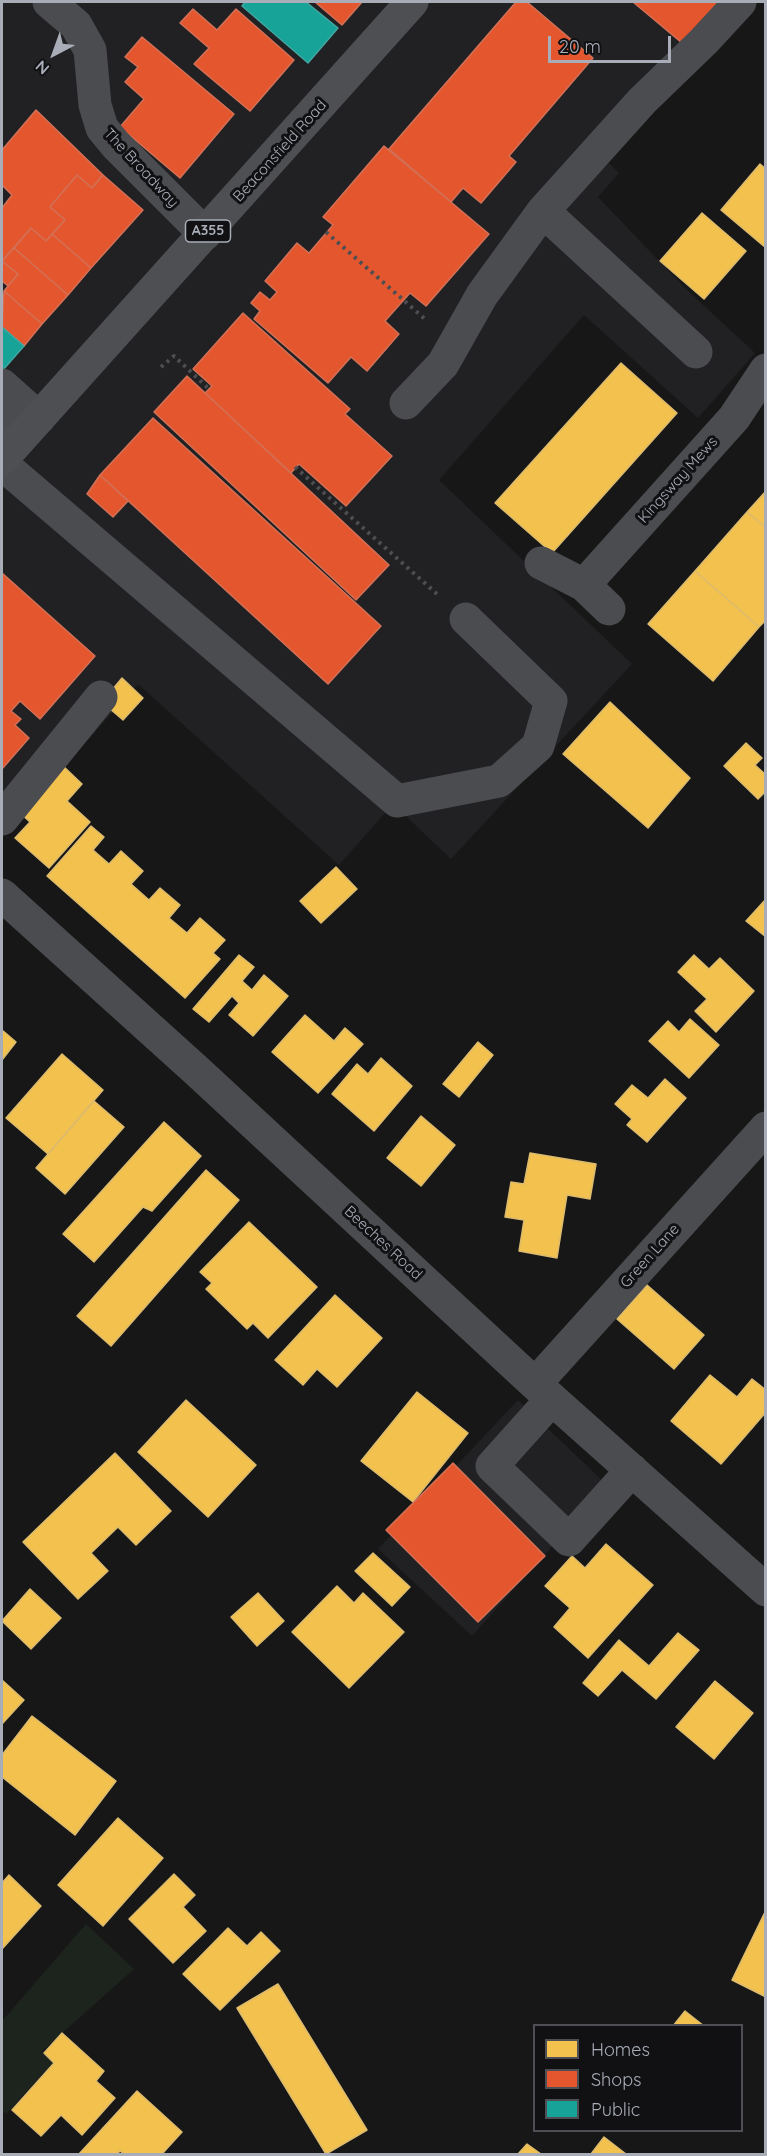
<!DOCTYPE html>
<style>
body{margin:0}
#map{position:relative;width:767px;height:2156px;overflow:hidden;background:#171717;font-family:Quicksand,sans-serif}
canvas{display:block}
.frame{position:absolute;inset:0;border:3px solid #a8adb8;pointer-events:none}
.legend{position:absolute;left:533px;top:2024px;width:210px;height:108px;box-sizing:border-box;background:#111113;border:2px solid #4d4f55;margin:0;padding:8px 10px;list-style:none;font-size:18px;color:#a8adb8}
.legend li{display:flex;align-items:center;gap:12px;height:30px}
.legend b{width:30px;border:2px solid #4d4f55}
.north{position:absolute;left:24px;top:24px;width:60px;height:60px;-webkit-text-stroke:4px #111113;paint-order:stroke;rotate:221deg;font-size:16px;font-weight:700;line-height:24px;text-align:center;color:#a8adb8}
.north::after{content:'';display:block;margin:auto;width:21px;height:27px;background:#a8adb8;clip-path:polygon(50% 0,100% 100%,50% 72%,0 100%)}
.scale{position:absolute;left:548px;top:36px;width:123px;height:27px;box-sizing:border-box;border:3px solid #a8adb8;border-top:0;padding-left:8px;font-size:18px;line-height:21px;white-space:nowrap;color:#a8adb8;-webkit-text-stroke:4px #111113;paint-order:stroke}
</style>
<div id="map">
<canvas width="767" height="2156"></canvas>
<div class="frame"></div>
<ul class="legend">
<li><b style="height:16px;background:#f2c14e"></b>Homes</li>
<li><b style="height:16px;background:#e4572e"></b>Shops</li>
<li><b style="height:16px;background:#17a398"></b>Public</li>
</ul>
<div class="north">N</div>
<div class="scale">20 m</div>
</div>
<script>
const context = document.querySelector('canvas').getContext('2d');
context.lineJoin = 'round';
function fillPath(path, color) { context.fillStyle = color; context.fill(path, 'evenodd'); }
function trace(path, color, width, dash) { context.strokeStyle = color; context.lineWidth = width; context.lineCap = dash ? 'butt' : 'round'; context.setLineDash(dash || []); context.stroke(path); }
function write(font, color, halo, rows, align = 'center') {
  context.font = font + ' Quicksand,sans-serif'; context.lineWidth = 6; context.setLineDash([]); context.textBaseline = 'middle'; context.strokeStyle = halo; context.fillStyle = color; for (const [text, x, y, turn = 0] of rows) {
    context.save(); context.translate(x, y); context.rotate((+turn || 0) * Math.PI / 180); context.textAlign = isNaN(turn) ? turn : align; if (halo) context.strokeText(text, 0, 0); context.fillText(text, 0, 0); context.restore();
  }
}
fillPath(new Path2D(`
 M 2,2 L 735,2 L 601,155 L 619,173 L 598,197 L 685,288 L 755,353 L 698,418 L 584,315 L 439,480 L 632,664 L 451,859 L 393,804 L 339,865 L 138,684 L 2,836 Z
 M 518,1400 L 607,1485 L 472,1636 L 378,1549 Z`), '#212123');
fillPath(new Path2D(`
 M 86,1924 L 134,1969 L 42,2051 L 54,2062 L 6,2114 L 2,2109 L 2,2021 Z`), '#1d241e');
const homes = new Path2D(`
 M 760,164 L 766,169 L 766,248 L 721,210 Z
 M 702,213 L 746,251 L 704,299 L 660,261 Z
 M 621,363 L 677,413 L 552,553 L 495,503 Z
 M 766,491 L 766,528 L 747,512 Z
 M 747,512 L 766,528 L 766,620 L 759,627 L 695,571 Z
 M 695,571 L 759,627 L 713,681 L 648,624 Z
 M 122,678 L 143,698 L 123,720 L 102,702 Z
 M 610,702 L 690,778 L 648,828 L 563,754 Z
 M 746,743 L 762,758 L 755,765 L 766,775 L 766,791 L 758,799 L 724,766 Z
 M 62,765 L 82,784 L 67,801 L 90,822 L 49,868 L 15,838 L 30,822 L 19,812 Z
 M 91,826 L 104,837 L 93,850 L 109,864 L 121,851 L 143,871 L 131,884 L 149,900 L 160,888 L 180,905 L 169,918 L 187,933 L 200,918 L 225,940 L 213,953 L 220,959 L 185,998 L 47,876 Z
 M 336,867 L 357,889 L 321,923 L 300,901 Z
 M 766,899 L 766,937 L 746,921 Z
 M 239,955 L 254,967 L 242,981 L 252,990 L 264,975 L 288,996 L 253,1036 L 229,1015 L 239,1003 L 232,996 L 209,1022 L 193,1009 Z
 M 694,955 L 709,969 L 720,958 L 754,991 L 716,1032 L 695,1011 L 707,999 L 678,972 Z
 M 305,1015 L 334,1041 L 345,1028 L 363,1044 L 318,1093 L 272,1052 Z
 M 690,1019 L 719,1045 L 689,1078 L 649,1041 L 668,1021 L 679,1032 Z
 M 2,1030 L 16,1042 L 2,1060 Z
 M 478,1042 L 493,1055 L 459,1097 L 443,1084 Z
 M 62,1054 L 103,1090 L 48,1154 L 6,1118 Z
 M 381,1058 L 412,1086 L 374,1131 L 332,1094 L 357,1064 L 368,1074 Z
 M 665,1079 L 686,1098 L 647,1142 L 627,1125 L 632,1119 L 615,1104 L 632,1085 L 648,1098 Z
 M 94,1101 L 124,1127 L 65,1194 L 36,1168 Z
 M 421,1116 L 455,1145 L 421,1186 L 387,1158 Z
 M 164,1122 L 201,1156 L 152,1211 L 143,1207 L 94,1262 L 63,1234 Z
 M 530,1153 L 596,1164 L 590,1199 L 567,1195 L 557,1258 L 519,1251 L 524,1220 L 505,1217 L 511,1182 L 524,1184 Z
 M 206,1170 L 239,1200 L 111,1346 L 77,1316 Z
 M 249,1222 L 317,1287 L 268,1338 L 253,1323 L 247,1329 L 206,1289 L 212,1283 L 200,1272 Z
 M 647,1285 L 704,1335 L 674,1369 L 617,1319 Z
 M 335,1295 L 382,1338 L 337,1387 L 317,1369 L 303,1385 L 275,1360 Z
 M 710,1375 L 737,1397 L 752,1379 L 766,1390 L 766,1412 L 721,1464 L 671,1421 Z
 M 417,1392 L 468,1433 L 413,1502 L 361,1461 Z
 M 186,1400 L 256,1465 L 208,1517 L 138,1452 Z
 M 115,1453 L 171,1511 L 136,1545 L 118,1527 L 91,1553 L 108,1571 L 78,1599 L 23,1542 Z
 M 606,1544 L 653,1585 L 588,1658 L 554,1627 L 570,1608 L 545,1586 L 572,1556 L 585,1568 Z
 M 373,1553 L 410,1587 L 392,1606 L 355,1571 Z
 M 337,1586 L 354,1603 L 363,1593 L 404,1632 L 349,1688 L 292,1632 Z
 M 30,1589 L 61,1618 L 31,1649 L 2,1621 Z
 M 258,1593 L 284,1621 L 257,1646 L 231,1617 Z
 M 678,1633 L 699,1650 L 656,1699 L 622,1670 L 598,1696 L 583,1683 L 619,1640 L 649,1666 Z
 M 2,1680 L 24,1700 L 2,1724 Z
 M 715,1681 L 753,1713 L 714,1759 L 676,1727 Z
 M 32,1716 L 116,1781 L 75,1835 L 2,1777 L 2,1755 Z
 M 118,1818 L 163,1858 L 103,1926 L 58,1885 Z
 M 174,1874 L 195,1895 L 183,1907 L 206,1931 L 173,1963 L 129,1919 Z
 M 9,1875 L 41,1906 L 2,1949 L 2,1883 Z
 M 766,1910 L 766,1997 L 732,1980 Z
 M 228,1928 L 247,1946 L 261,1932 L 280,1951 L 220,2010 L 183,1974 Z
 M 278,1984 L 367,2130 L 326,2154 L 237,2008 Z
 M 685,2011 L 704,2026 L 673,2026 Z
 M 62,2033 L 104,2071 L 96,2081 L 115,2098 L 82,2135 L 61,2115 L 41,2136 L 12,2110 L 54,2063 L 44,2053 Z
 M 137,2091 L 182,2132 L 162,2154 L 124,2154 L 120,2151 L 117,2154 L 79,2154 Z
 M 604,2137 L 626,2154 L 591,2154 Z
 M 527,2144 L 541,2154 L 518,2154 Z`);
fillPath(homes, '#f2c14e');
trace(homes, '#dcbb6e', 1.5);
const shops = new Path2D(`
 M 315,2 L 362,2 L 342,25 Z
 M 516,2 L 527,2 L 593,58 L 509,156 L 516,162 L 481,203 L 463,188 L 451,202 L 389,149 Z
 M 633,2 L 728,2 L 688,48 Z
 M 193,9 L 217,30 L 236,9 L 294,60 L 250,111 L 194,64 L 209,48 L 180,23 Z
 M 142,37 L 234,114 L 180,178 L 120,127 L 144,99 L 125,82 L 138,67 L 125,57 Z
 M 36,110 L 103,175 L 92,188 L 77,175 L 50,207 L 65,220 L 46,241 L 31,228 L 2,261 L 18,274 L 8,286 L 2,281 L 2,208 L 12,195 L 2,185 L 2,150 Z
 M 384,146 L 489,234 L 426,306 L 410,293 L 385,321 L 399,334 L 367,371 L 351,357 L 328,383 L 254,319 L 260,311 L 251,303 L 260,292 L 270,300 L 277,292 L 265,281 L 297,243 L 309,253 L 333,225 L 323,217 Z
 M 77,175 L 92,188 L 103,175 L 143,210 L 91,268 L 52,234 L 65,220 L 50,207 Z
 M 31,228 L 46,241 L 52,234 L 91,268 L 68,295 L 14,248 Z
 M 14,248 L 68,295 L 42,324 L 4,291 L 18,274 L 2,261 Z
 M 4,291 L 42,324 L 24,346 L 2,327 Z
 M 243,313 L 350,409 L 345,414 L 392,456 L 346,506 L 299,464 L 291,473 L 205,393 L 212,386 L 193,369 Z
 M 187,376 L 389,565 L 356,600 L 154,412 Z
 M 153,418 L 381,626 L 328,684 L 100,475 Z
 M 100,475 L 128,501 L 113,517 L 87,494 Z
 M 2,573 L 95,656 L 40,719 L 20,701 L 11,711 L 21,719 L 15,725 L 29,738 L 2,769 Z
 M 453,1463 L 545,1556 L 478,1622 L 386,1530 Z`);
fillPath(shops, '#e4572e');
trace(shops, '#d27157', 1.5);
const public = new Path2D(`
 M 245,2 L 306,2 L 338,28 L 308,63 L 242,6 Z
 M 2,327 L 24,346 L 2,371 Z`);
fillPath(public, '#17a398');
trace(public, '#42a6a2', 1.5);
trace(new Path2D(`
 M 326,232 L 425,319
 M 161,367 L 174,356 L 209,389
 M 295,467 L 438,595`), '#4d4e52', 4, [3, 4.5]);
trace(new Path2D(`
 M 49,2 L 76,25 L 90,50 L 95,105 L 102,128 L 116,145 L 205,234
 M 543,211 L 696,352
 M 2,385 L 39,418
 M 406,403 L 443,364 L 482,295 L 543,211 L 642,101 L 704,41 L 740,2
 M 2,424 L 19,439
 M 2,464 L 397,801 L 499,781 L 538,746 L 551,701 L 466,619
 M 541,563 L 584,585
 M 609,609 L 584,585 L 734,418 L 766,370
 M 2,819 L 101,697
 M 2,895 L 197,1071 L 535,1384 L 766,1590
 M 535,1384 L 766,1128
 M 552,1399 L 492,1466 L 569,1540 L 632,1470`), '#4b4c50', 33);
trace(new Path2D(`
 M 2,459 L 412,2`), '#4d4f52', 33);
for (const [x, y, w] of [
 [208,231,45]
]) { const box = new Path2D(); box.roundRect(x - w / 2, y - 11, w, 22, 4.5); context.fillStyle = '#111113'; context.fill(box); trace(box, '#a8adb8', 1.5); }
write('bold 14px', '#a8adb8', null, [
 ["A355",208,231]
]);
write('15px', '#a8adb8', '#111113', [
 ["Beaconsfield Road",280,151,-48],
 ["The Broadway",141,168,47],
 ["Kingsway Mews",678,480,-48],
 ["Beeches Road",383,1243,43],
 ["Green Lane",650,1256,-48]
]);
</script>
